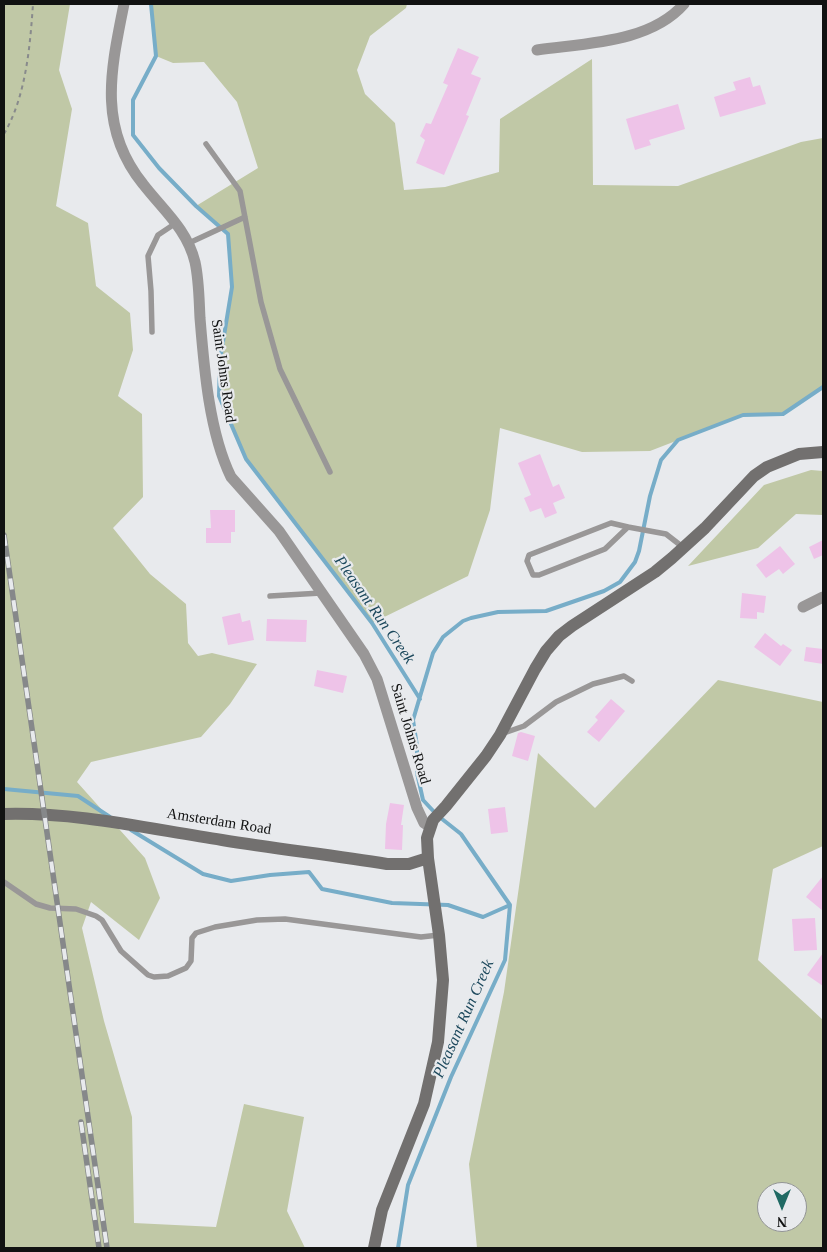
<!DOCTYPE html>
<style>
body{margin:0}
#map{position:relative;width:827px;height:1252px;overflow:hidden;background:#e8eaed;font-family:Georgia,serif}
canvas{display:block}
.frame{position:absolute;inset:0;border:5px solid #111212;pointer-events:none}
.north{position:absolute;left:757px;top:1182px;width:50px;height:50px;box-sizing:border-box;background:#e8eaed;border:1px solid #929495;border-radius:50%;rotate:180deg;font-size:14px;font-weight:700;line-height:20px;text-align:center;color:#111212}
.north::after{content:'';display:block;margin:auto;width:18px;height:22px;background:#206a64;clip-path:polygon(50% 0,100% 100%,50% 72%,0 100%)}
</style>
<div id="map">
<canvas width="827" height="1252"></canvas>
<div class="frame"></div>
<div class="north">N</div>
</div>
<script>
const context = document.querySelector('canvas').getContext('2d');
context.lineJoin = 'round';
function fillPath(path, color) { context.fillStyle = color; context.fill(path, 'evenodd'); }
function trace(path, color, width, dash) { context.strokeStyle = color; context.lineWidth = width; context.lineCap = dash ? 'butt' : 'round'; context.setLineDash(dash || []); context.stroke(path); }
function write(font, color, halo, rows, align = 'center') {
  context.font = font + ' Georgia,serif'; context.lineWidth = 4.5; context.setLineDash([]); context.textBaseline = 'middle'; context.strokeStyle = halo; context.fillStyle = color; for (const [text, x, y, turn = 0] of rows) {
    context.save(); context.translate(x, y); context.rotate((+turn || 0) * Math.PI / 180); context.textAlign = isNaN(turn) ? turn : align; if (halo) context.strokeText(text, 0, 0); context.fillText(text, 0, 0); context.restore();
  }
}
fillPath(new Path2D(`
 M 4,4 L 70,4 L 59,70 L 72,109 L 56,206 L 88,223 L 96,286 L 130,313 L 133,350 L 118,396 L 142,414 L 143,497 L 113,528 L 150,574 L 186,604 L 188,643 L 198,656 L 212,653 L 257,664 L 230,704 L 201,737 L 91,762 L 77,782 L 145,858 L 160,898 L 139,940 L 91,902 L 82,928 L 104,1021 L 132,1117 L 134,1223 L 216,1227 L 244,1104 L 304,1117 L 287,1211 L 305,1248 L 4,1248 Z
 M 151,4 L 407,4 L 406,8 L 370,36 L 357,70 L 365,94 L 395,123 L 404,190 L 445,187 L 499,172 L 500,119 L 592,59 L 593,185 L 678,186 L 801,142 L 823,138 L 823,387 L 783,414 L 743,415 L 650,451 L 582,452 L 500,428 L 490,510 L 468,576 L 372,623 L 246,460 L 219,396 L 220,360 L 232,287 L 228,234 L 196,206 L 258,168 L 237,102 L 204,62 L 173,63 L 156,56 Z
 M 811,470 L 823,471 L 823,515 L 796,514 L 758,548 L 688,566 L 764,485 Z
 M 718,680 L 823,702 L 823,846 L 773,869 L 758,960 L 823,1020 L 823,1248 L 477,1248 L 469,1164 L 504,992 L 538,753 L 595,808 ZM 767,1192 L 797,1192 L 797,1222 L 767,1222 Z`), '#c0c8a6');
trace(new Path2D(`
 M 151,4 L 156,56 L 133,100 L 133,135 L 159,168 L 196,206 L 228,234 L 232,287 L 220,360 L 219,396 L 246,459 L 372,623 L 420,699
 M 4,789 L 78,796 L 110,817
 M 131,830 L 203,874 L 231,881 L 270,875 L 309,872 L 322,889 L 392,903 L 448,905 L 483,917 L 510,905
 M 398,1248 L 408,1185 L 451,1077 L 505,960 L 510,905 L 461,834 L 437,815 L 423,800 L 417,773 L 417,746 L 413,720 L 433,653 L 443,637 L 463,621 L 471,618 L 498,612 L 546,611 L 604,591 L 620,582 L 635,562 L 639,551 L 650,496 L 661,460 L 678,440 L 743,415 L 783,414 L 823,387`), '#77adc8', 4);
fillPath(new Path2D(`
 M 458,48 L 479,57 L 471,74 L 481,78 L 466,115 L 469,116 L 444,175 L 416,163 L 425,140 L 420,136 L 426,123 L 431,124 L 448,85 L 443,83 Z
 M 750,77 L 753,87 L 760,85 L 766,104 L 720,117 L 714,97 L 736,90 L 733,82 Z
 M 678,104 L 685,129 L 649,140 L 651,145 L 635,150 L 626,119 Z
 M 540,454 L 553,487 L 559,484 L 565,498 L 553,503 L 557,513 L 545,518 L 541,508 L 530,512 L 524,498 L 531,495 L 518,463 Z
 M 210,510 L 235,510 L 235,532 L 231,532 L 231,543 L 206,543 L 206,528 L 211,528 Z
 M 823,540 L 823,555 L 814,559 L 809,547 Z
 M 780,546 L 795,564 L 783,574 L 779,569 L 766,578 L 756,565 Z
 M 742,593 L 766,596 L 764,613 L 757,612 L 757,619 L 740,618 Z
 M 240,613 L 242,622 L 250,620 L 254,640 L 228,645 L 222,617 Z
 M 267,619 L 307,620 L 306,642 L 266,641 Z
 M 765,633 L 781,646 L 783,644 L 792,650 L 780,666 L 754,647 Z
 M 806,647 L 823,649 L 823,664 L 804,661 Z
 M 317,670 L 347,676 L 343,693 L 314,686 Z
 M 611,699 L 625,711 L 599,742 L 587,732 L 598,720 L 595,717 Z
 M 521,732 L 535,736 L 528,761 L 512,756 L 518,733 Z
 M 390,803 L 404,805 L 401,825 L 403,825 L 402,850 L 385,849 L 386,824 Z
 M 505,807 L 508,832 L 491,834 L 488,809 Z
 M 823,876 L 823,911 L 806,897 Z
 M 815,918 L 817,950 L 794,951 L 792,919 Z
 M 823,953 L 823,986 L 807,975 Z`), '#eec3e8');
trace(new Path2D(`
 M 4,134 C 26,96 30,47 33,4`), '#888a8c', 2, [4, 4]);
trace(new Path2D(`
 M 206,144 L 240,191 L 261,302 L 280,369 L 330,472
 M 189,243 L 245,217
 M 152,332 L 151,291 L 148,256 L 158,235 L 176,223
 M 611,523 L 628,527 L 605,549 L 539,575 L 533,575 L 527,561 L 529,555 Z
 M 628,527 L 666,534 L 684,548
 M 270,596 L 321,593
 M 504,733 L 524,726 L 556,702 L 593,684 L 624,676 L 632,681
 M 4,882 L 36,904 L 50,908 L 76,909 L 96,916 L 102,920 L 121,951 L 148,975 L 154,977 L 168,976 L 186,968 L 191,961 L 192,938 L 196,933 L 215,927 L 257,920 L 285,919 L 398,934 L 421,937 L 439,935`), '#999797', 5.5);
trace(new Path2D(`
 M 124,4 C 111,69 97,127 143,184 C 163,210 187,229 195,262 C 199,280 199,299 200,318 C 204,367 209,432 231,477 L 279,531 L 364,654 L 377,679 L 417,808 L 424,823 L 430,827
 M 537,50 C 585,43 650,43 684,4
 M 803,607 L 823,597`), '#999797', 11);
trace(new Path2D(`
 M 4,814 C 78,812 149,829 222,840 C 277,849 332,855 387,864 L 409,864 L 428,858
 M 374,1248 L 382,1210 L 424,1104 L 438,1042 L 443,980 L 439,935 L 428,858 L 427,838 L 433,820 L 446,806 L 486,756 L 500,735 L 535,669 L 546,651 L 559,636 L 572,626 L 655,572 L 672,558 L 705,528 L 754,476 L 767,467 L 799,454 L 823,452`), '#72706f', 12);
const rail = new Path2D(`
 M 4,535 L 107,1248
 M 81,1122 L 99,1248`);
trace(rail, '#86888a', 5.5);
trace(rail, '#e8eaed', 4, [11]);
write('15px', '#111212', '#e8eaed', [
 ["Saint Johns Road",223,371,82],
 ["Saint Johns Road",410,734,73],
 ["Amsterdam Road",219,822,9]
]);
write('italic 16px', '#1c485c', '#e8eaed', [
 ["Pleasant Run Creek",374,610,55],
 ["Pleasant Run Creek",464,1019,-66]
]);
</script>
